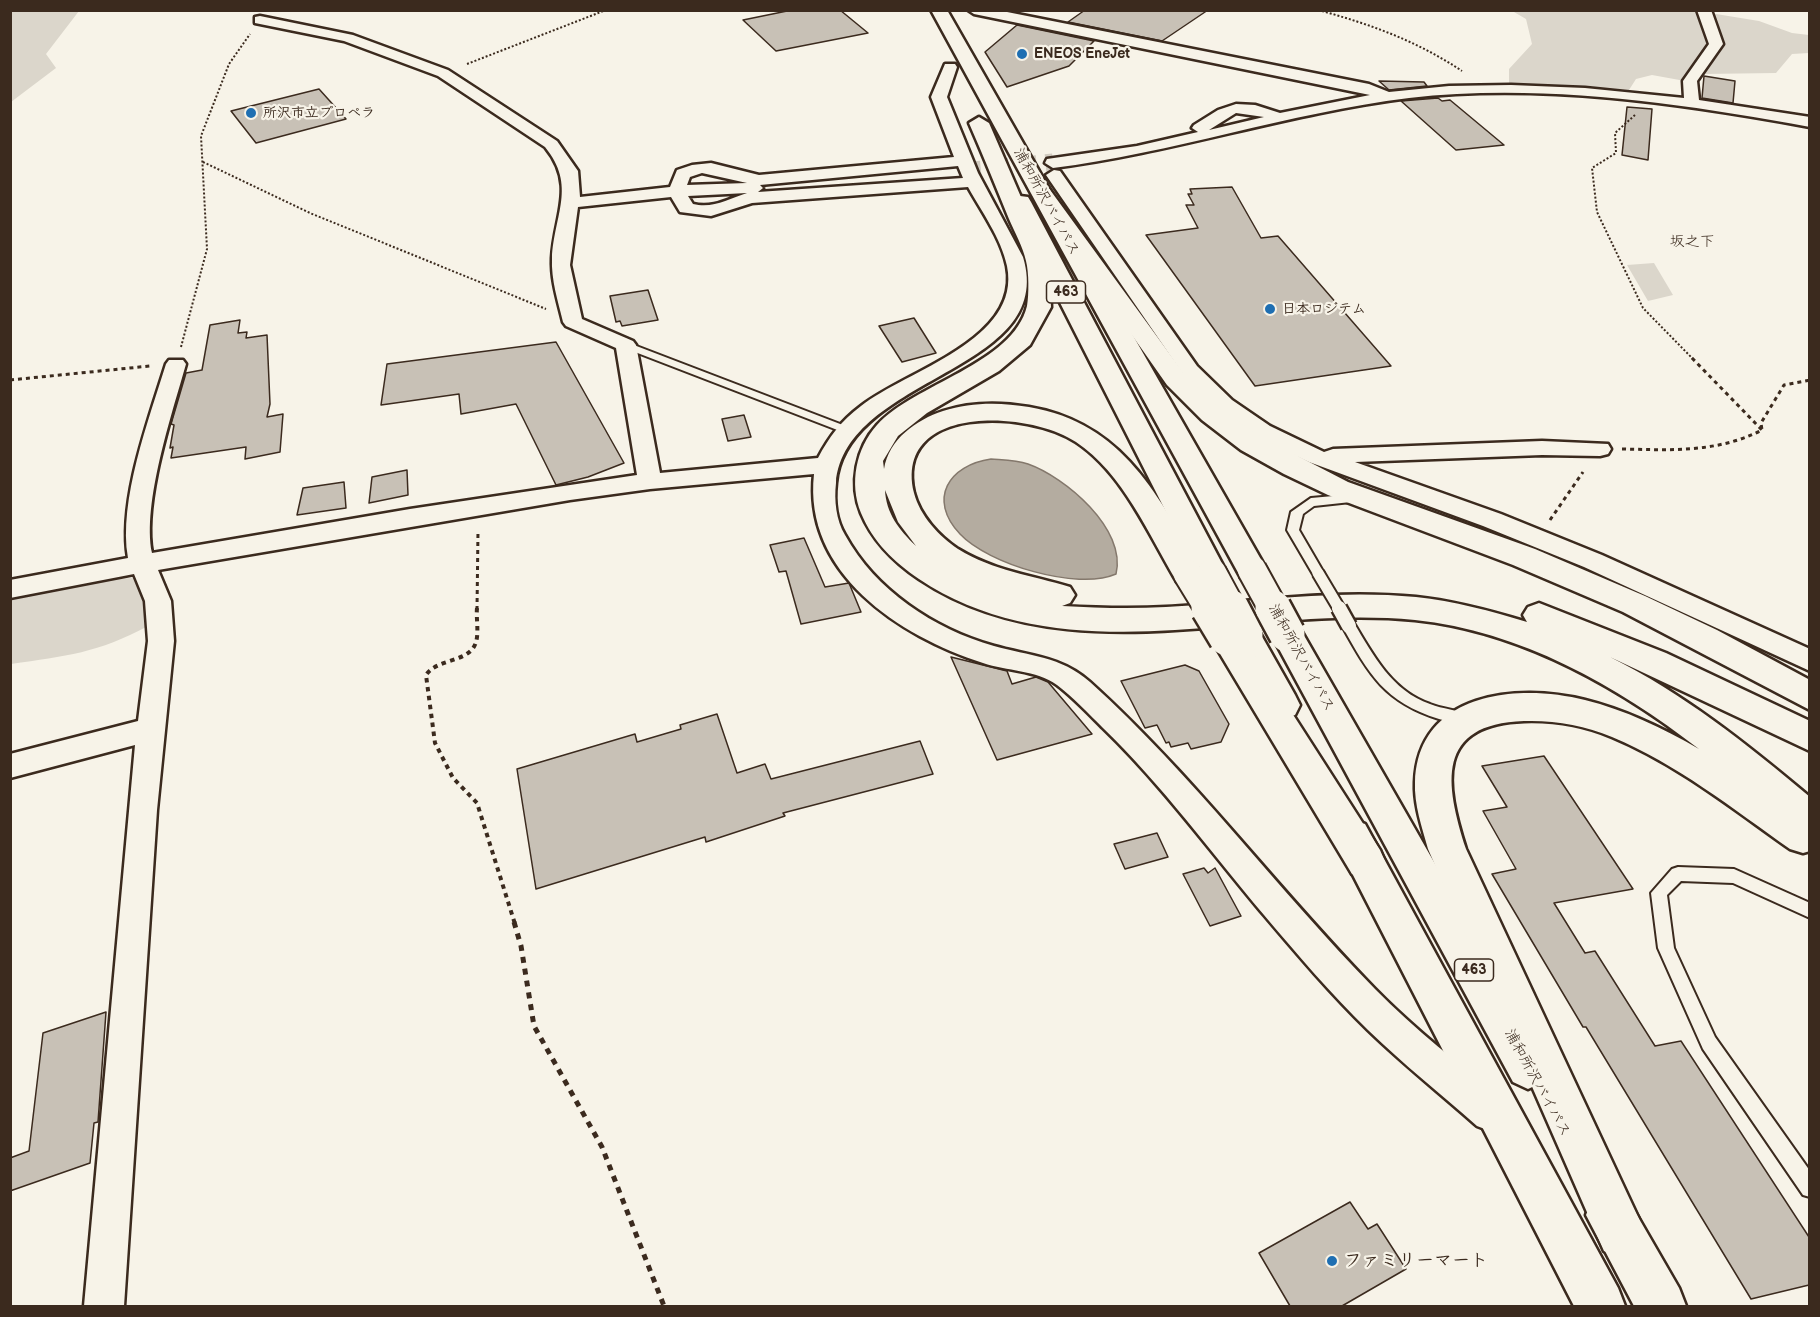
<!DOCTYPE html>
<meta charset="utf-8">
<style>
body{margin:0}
#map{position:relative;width:1820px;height:1317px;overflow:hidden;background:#f7f3e8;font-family:"Balsamiq Sans",sans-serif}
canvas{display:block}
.frame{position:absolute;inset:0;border:12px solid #3b2a1e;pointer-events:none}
</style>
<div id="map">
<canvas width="1820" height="1317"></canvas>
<div class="frame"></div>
</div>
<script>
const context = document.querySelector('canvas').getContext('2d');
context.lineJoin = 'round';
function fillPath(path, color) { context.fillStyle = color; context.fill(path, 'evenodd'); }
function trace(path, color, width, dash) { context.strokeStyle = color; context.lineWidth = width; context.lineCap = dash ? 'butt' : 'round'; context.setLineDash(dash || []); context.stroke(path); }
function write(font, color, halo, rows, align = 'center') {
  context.font = font + ' "Balsamiq Sans","Klee One",sans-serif'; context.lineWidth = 4.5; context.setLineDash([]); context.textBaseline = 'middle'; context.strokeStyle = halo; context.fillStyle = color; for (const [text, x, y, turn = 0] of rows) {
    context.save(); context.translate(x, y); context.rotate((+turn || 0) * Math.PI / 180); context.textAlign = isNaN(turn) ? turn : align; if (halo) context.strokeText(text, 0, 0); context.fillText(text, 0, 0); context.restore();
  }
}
fillPath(new Path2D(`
 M 11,10 L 79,11 L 46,54 L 56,68 L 11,102 Z
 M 1694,10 L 1712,16 L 1716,14 L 1759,21 L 1792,33 L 1809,35 L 1809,53 L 1792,54 L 1776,73 L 1703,74 L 1720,53 L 1723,40 L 1718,29 L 1706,27 L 1712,43 L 1685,81 L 1652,75 L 1636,79 L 1629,90 L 1509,84 L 1509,69 L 1532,44 L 1526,19 L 1514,12 L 1504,11 Z
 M 1654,263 L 1673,295 L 1648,301 L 1627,265 Z
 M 133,578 L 144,602 L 148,626 C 98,653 66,656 11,664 L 10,593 L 65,581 Z`), '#dbd6cb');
const water = new Path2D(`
 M 991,459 C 1003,460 1016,460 1028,464 C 1065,477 1127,529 1116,574 C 1077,591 988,564 960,534 C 927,499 949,465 991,459 Z`);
fillPath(water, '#b4aca0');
trace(water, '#84786c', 1.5);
const building = new Path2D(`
 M 792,10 L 840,10 L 868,33 L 776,51 L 743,20 Z
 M 1085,10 L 1208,10 L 1162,41 L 1068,22 Z
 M 1017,25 L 1094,41 L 1069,66 L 1007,87 L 985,52 Z
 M 1704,76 L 1735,81 L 1733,103 L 1702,98 Z
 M 1379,81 L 1424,82 L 1427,86 L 1389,90 Z
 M 319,89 L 346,119 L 256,143 L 231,111 Z
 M 1438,98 L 1442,101 L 1450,100 L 1504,145 L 1456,150 L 1401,101 Z
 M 1627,107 L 1652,109 L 1648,160 L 1622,155 Z
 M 1232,187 L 1261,238 L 1278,236 L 1391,366 L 1255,386 L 1146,235 L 1198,228 L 1186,205 L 1194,205 L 1188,194 L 1192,194 L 1190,189 Z
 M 648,290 L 658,320 L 622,326 L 620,321 L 616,322 L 610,296 Z
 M 914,318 L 936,353 L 902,362 L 879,326 Z
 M 240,320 L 238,333 L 247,332 L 246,338 L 267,335 L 270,404 L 267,417 L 283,414 L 280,452 L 245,459 L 246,447 L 171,458 L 173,447 L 170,448 L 174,425 L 171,424 L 186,373 L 202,370 L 210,325 Z
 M 556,342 L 624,463 L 588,477 L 556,485 L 516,404 L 461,414 L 459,394 L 381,405 L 387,364 Z
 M 744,415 L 751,437 L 728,441 L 722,419 Z
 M 407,470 L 408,495 L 369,503 L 372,477 Z
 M 344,482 L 346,508 L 297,515 L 303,488 Z
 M 804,538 L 825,587 L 849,583 L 861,612 L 801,624 L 786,571 L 779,572 L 770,545 Z
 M 951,657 L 1007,671 L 1012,684 L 1036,677 L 1048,682 L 1092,734 L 997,760 Z
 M 1185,665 L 1199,671 L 1229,724 L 1221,742 L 1191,749 L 1188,743 L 1171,747 L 1169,742 L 1166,743 L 1157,725 L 1145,728 L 1121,681 Z
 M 717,714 L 737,773 L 765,764 L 771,779 L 920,741 L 933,774 L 783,813 L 785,816 L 706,842 L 705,837 L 536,889 L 517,769 L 635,734 L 637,742 L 681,729 L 680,725 Z
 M 1544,756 L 1633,889 L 1554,903 L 1585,953 L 1595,951 L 1655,1046 L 1681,1041 L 1809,1237 L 1809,1285 L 1751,1299 L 1586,1027 L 1583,1027 L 1492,874 L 1516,869 L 1483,811 L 1507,807 L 1482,766 Z
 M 1157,833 L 1168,857 L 1125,869 L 1114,844 Z
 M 1204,868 L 1208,873 L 1215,868 L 1241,916 L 1210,926 L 1183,874 Z
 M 106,1012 L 98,1122 L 94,1123 L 90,1163 L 10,1191 L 10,1158 L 29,1151 L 43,1033 Z
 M 1350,1202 L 1368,1229 L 1377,1224 L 1406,1269 L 1342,1306 L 1290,1306 L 1259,1253 Z`);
fillPath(building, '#c8c1b6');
trace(building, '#3b2a1e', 1.5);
trace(new Path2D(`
 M 962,172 L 1053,163`), '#d1cbc0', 19, [19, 9]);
const service = new Path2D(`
 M 626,342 L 848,427 L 850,429 L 848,431 L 840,431 L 622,347 L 621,345 Z
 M 1356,494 L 1362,498 L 1360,501 L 1314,506 L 1303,514 L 1299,530 L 1324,573 L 1318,578 L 1314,576 L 1287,530 L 1291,512 L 1311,498 Z
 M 1349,621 L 1354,623 C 1373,655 1392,691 1430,704 C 1443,709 1457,710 1471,715 L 1473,719 L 1471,723 C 1462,726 1449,722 1439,719 C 1384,702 1369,674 1342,626 Z
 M 1678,867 L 1734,869 L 1810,903 L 1810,918 L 1733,883 L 1681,881 L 1667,895 L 1674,948 L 1715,1037 L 1810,1171 L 1810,1197 L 1803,1195 L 1703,1049 L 1658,948 L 1651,893 L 1672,869 Z`);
const minor = new Path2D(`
 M 968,10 L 997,10 L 1369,84 L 1389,92 L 1449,86 L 1511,85 L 1585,88 L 1684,98 L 1683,81 L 1709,44 L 1697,10 L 1711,10 L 1723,44 L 1697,81 L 1699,100 L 1810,117 L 1810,127 C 1679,103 1541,83 1409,98 C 1288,113 1173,153 1053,168 L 1045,163 L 1047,159 L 1137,146 L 1198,132 L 1192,128 L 1194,125 L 1218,110 L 1236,104 L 1255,105 L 1280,113 L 1370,95 L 974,14 ZM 1236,113 L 1264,117 L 1209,130 Z
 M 260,16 L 353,35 L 448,70 L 557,141 L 578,171 L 580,197 L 670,187 L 677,170 L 692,165 L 711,163 L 759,175 L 954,157 L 931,97 L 945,64 L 955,64 L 957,67 L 947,97 L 978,173 L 1023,257 C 1058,372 845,375 836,483 C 834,500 836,520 845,535 C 875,590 934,629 994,646 C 1029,656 1061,656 1090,682 C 1194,776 1277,889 1375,989 C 1415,1030 1460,1064 1503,1100 L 1508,1113 L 1503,1126 L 1490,1131 L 1477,1126 C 1441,1094 1403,1064 1368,1030 C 1331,994 1297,954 1264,915 C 1211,852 1162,785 1103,728 C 1088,713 1073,697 1057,685 C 1036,670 1007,671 983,663 C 899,636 803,573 814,474 L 650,489 L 570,500 L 158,570 L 171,601 L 174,641 L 157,810 L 124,1306 L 84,1306 L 135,745 L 10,778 L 10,754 L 138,721 L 148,641 L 145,601 L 134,574 L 10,598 L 10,580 L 128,558 C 118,501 149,419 166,364 L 169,360 L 183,360 L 186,364 C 172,414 142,503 152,553 L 410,509 L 637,475 L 616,348 L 566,326 L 563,322 C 558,301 551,280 552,258 C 554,215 577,186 545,147 L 438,76 L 344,41 L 255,23 L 255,17 ZM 958,166 L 963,178 L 758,192 L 763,188 L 760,185 ZM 702,173 L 747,183 L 687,185 L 690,177 ZM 968,187 C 982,212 1001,238 1007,266 C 1022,340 907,370 861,406 C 841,421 829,437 818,458 L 660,473 L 636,345 L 633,341 L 582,319 L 570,265 L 578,207 L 671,197 L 680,212 L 711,216 L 752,203 ZM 747,193 C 728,199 713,209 693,204 L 688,196 Z
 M 1054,170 L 1060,171 L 1197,366 L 1232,400 L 1270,426 L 1324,452 L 1333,449 L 1542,441 L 1608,444 L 1611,449 L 1608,454 L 1600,456 L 1542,455 L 1355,462 L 1501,514 L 1602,555 L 1810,649 L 1810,671 L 1584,567 L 1483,526 L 1309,462 L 1254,436 L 1216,410 L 1183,374 L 1046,175 Z`);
const trunk = new Path2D(`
 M 931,10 L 947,10 L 1267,570 L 1263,578 L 1252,581 L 1241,578 Z
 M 1020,196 L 1028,197 L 1031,202 L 1227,573 L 1223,581 L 1212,584 L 1201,581 L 1197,573 L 1009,202 L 1012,197 Z
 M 1287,622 L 1298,625 L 1543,1052 L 1550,1067 L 1543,1082 L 1528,1089 L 1513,1082 L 1271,634 L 1276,625 Z
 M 1245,623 L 1256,626 L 1295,695 L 1300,705 L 1295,715 L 1283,719 L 1271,715 L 1229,635 L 1234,626 Z
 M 1352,820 L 1365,824 L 1618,1288 L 1625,1306 L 1574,1306 L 1333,836 L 1339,824 Z
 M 1610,1191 L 1627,1198 L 1679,1288 L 1686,1306 L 1634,1306 L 1586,1215 L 1593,1198 Z`);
const motorway = new Path2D(`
 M 979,117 L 989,123 L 1049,262 L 1051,307 L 1030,345 L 999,371 L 927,413 L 898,436 L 883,461 L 884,469 C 889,439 916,420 943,411 C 971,402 1000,402 1029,407 C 1124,423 1159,497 1203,574 L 1199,582 L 1188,585 L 1177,582 C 1149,535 1123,473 1076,442 C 1028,410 893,404 914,493 C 920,516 939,536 958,549 C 994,571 1031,575 1070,587 L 1075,595 L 1070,603 L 1062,606 C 1097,608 1131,609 1166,607 C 1249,602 1333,589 1416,597 C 1454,601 1491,611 1527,622 L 1523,615 L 1528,607 L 1539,603 L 1666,653 L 1810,721 L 1810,751 L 1610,657 C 1683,693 1748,745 1810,797 L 1810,851 L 1803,853 L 1790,849 C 1733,809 1677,764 1612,737 C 1584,725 1554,720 1524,721 C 1435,724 1445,784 1466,849 L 1638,1217 L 1645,1234 L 1638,1251 L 1621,1258 L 1604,1251 L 1428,849 C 1422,827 1414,805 1415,782 C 1418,692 1518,683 1585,700 C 1625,710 1663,728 1699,749 C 1616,685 1520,631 1415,620 C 1353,614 1290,620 1228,626 L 1238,629 L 1380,850 L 1385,862 L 1380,874 L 1366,879 L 1352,874 L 1216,647 L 1211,638 L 1216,629 L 1226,626 C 1121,636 1010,640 919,579 C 894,562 873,542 861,513 C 849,484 856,448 877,425 C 914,384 1013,364 1027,306 C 1029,295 1029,272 1026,261 C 1023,247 1015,233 1009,219 C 996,187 983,155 969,123 ZM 885,490 L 898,522 L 916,546 C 899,530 886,513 885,490 Z
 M 1038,181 L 1045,183 L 1185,375 L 1221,409 L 1261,437 L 1348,482 L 1535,549 L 1645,596 L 1717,630 L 1810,680 L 1810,710 L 1623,612 L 1513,565 L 1328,495 L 1284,474 L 1241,450 L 1202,420 L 1167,385 L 1028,187 L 1031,183 Z`);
trace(service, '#3b2a1e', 4);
trace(minor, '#3b2a1e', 5);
trace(trunk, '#3b2a1e', 5);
trace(motorway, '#3b2a1e', 5);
trace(new Path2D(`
 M 1318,10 C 1370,24 1417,41 1462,71
 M 467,64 L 606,10
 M 1635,115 L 1615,133 L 1616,153 L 1592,168 L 1597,212 L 1643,308 L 1693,359
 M 203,162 L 310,213 L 546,309
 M 181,347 L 207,249 L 201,136 L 229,64 L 250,34`), '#3b2a1e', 2, [2, 2]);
trace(new Path2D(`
 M 1692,358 L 1762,430
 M 10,380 L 150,366
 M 1622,449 C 1671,450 1717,453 1762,430 L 1761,423 L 1784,385 L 1810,380
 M 1550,520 L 1583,472
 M 477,610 L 478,531`), '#3b2a1e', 3, [4, 4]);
trace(new Path2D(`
 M 477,608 C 476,618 479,632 476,642 C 470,663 437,658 426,675 L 435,743 L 453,778 L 477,803 L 515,924`), '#3b2a1e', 4, [4.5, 4.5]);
trace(new Path2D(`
 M 514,922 L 521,946 L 534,1026 L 602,1147 L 664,1306`), '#3b2a1e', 5, [6, 6]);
fillPath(service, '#f7f3e8');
fillPath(minor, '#f7f3e8');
fillPath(trunk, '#f7f3e8');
fillPath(motorway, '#f7f3e8');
const serviceBridgeFar1 = new Path2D(`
 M 1318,573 L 1340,610`);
const serviceBridge = new Path2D(`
 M 1339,608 L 1349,626`);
const trunkBridgeFar1 = new Path2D(`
 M 1252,570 L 1274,610
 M 1212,573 L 1232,610`);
const trunkBridge = new Path2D(`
 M 1231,608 L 1245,635
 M 1273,608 L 1287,634`);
const motorwayBridgeFar1 = new Path2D(`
 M 1188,574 L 1210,610`);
const motorwayBridge = new Path2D(`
 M 1209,608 L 1227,638`);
trace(serviceBridgeFar1, '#3b2a1e', 15, []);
trace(serviceBridge, '#3b2a1e', 19, []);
trace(trunkBridgeFar1, '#3b2a1e', 32, []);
trace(trunkBridge, '#3b2a1e', 40, []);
trace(motorwayBridgeFar1, '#3b2a1e', 32, []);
trace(motorwayBridge, '#3b2a1e', 40, []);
trace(serviceBridgeFar1, '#f7f3e8', 11);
trace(serviceBridge, '#f7f3e8', 14);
trace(trunkBridgeFar1, '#f7f3e8', 28);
trace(trunkBridge, '#f7f3e8', 35);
trace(motorwayBridgeFar1, '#f7f3e8', 28);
trace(motorwayBridge, '#f7f3e8', 35);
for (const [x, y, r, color] of [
 [1022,54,6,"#1f6fb2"],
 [251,113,6,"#1f6fb2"],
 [1270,309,6,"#1f6fb2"],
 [1332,1261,6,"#1f6fb2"]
]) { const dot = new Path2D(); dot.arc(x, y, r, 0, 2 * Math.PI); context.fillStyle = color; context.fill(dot); trace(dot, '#f7f3e8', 2); }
write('bold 14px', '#3b2a1e', '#f7f3e8', [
 ["ENEOS EneJet",1034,54],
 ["所沢市立プロペラ",263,113],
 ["日本ロジテム",1282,309]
], 'left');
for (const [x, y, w] of [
 [1066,292,39],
 [1474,970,39]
]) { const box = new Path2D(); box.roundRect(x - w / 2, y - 11, w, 22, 4.5); context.fillStyle = '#f7f3e8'; context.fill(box); trace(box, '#3b2a1e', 1.5); }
write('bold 14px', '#3b2a1e', null, [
 ["463",1066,292],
 ["463",1474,970]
]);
write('15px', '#3b2a1e', '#f7f3e8', [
 ["浦和所沢バイパス",1046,202,61],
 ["浦和所沢バイパス",1301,658,61],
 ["浦和所沢バイパス",1537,1083,61]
]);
write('15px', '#3b2a1e', '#f7f3e8', [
 ["坂之下",1692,242]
]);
write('bold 18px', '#3b2a1e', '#f7f3e8', [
 ["ファミリーマート",1344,1261]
], 'left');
</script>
